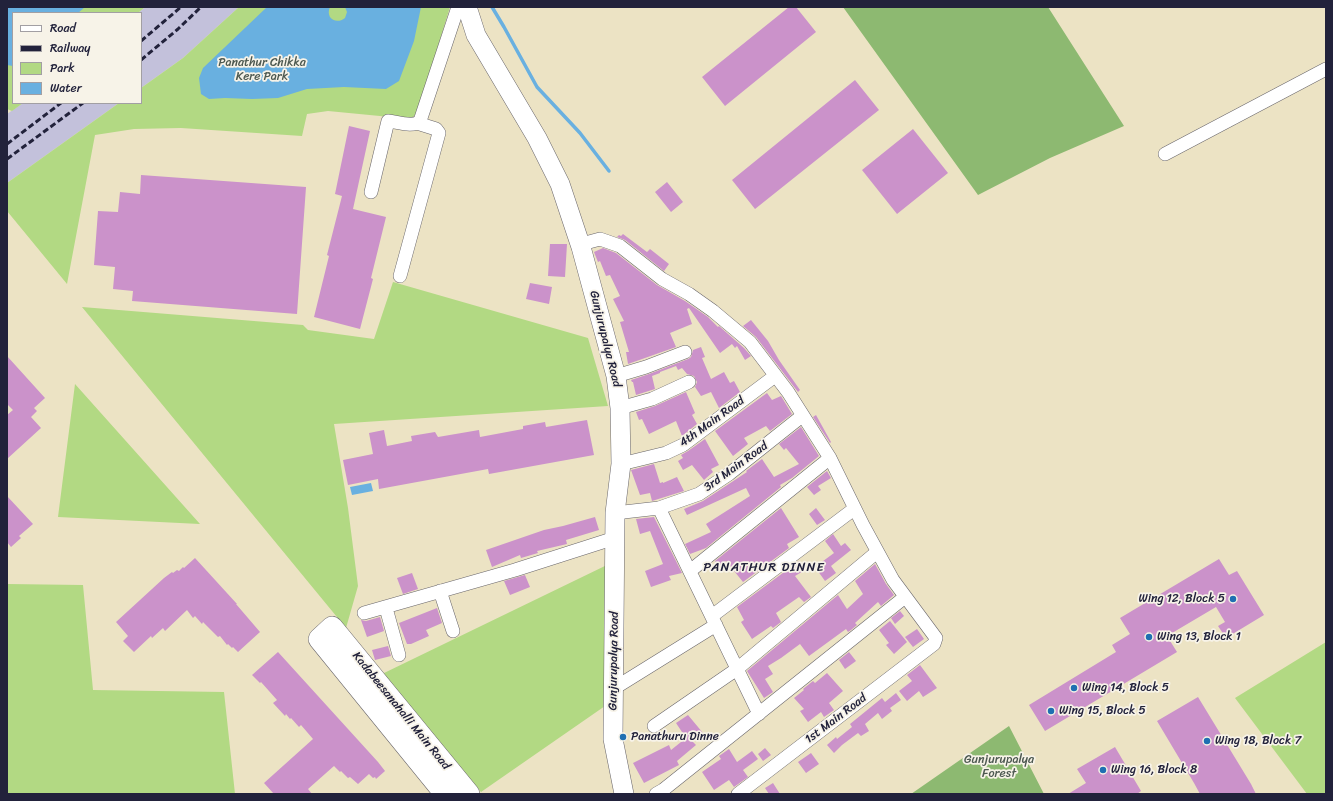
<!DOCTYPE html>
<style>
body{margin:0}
#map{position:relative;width:1333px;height:801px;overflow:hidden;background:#ece3c4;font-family:Sriracha,sans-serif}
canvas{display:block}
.frame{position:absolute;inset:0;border:8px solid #22223b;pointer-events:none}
.legend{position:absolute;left:12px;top:12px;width:130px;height:92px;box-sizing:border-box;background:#f7f3e8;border:1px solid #a29fa3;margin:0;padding:5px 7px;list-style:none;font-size:12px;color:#22223b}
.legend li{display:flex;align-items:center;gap:8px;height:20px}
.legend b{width:20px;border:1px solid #a29fa3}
</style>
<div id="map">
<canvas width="1333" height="801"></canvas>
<div class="frame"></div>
<ul class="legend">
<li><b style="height:5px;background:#fff"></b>Road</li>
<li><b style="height:5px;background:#22223b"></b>Railway</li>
<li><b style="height:11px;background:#b2d983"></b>Park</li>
<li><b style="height:11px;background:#69b0e0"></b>Water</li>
</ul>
</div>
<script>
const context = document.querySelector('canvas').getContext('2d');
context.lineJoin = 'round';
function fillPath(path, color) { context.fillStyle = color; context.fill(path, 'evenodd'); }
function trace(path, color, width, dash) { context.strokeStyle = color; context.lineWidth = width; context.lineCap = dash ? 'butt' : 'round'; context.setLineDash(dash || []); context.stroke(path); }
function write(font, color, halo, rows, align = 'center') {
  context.font = font + ' Sriracha,sans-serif'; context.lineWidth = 3.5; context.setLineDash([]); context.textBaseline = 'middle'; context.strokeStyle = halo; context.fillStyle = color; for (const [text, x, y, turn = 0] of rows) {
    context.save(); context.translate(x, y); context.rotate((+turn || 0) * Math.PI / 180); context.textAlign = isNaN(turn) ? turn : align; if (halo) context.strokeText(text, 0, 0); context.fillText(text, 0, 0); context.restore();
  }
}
fillPath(new Path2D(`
 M 145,7 L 239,7 L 183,58 L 141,88 L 141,13 L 138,13 Z
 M 23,103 L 119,103 L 7,183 L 7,114 Z`), '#c3c1db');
fillPath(new Path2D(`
 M 7,7 L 145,7 L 138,13 L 13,13 L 13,103 L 23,103 L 12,111 L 7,109 Z
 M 239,7 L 450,7 L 418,112 L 411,119 L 328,111 L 307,114 L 302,136 L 181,128 L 134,129 L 95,135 L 67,284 L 7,211 L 7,183 L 119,103 L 141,103 L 141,88 L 183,58 Z
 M 393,282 L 588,338 L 608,406 L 334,424 L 348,508 L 358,586 L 346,628 L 82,307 L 303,325 L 308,330 L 374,339 Z
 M 75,384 L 200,524 L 58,517 Z
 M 609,564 L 605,706 L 481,792 L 382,674 Z
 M 7,584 L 83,585 L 93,690 L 224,692 L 235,794 L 7,794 Z
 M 1326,642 L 1326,794 L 1307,794 L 1235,698 Z`), '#b2d983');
fillPath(new Path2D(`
 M 843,7 L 1048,7 L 1124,126 L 1050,158 L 978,195 Z
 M 1009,726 L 1044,794 L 911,794 Z`), '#8db971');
fillPath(new Path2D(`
 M 7,7 L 85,7 L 78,13 L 13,13 L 13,66 L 7,65 Z
 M 267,7 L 330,7 C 325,18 336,25 345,18 L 347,12 L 345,7 L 421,7 L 414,41 L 399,81 L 386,89 L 344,87 L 307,89 L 278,98 L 252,99 L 225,98 L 209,99 L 201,94 L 199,78 L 203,68 Z
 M 371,483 L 373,491 L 352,495 L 350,487 Z`), '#69b0e0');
trace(new Path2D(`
 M 492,7 L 504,27 L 537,87 L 580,133 L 609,171`), '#69b0e0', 3.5);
fillPath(new Path2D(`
 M 789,7 L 796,7 L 816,32 L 725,106 L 702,77 Z
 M 855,80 L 879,110 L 755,209 L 732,180 Z
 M 349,126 L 370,131 L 353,209 L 386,217 L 371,278 L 373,279 L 360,329 L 314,317 L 329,256 L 327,255 L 342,196 L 335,194 Z
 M 913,129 L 948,173 L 897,214 L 862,170 Z
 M 141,175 L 306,187 L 297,314 L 132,301 L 133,291 L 113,289 L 115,267 L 94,265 L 98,211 L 118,212 L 120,192 L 140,194 Z
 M 667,182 L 683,202 L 671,212 L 655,192 Z
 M 623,234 L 647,252 L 650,249 L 669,264 L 664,271 L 625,240 L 617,237 L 619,235 L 621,236 Z
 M 550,244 L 567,244 L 565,277 L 548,276 Z
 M 603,248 L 616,253 L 657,285 L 685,301 L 708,317 L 718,327 L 719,326 L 744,348 L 751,356 L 745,360 L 737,346 L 735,348 L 732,344 L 720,353 L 689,308 L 687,309 L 692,324 L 670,333 L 676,347 L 628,364 L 626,352 L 629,352 L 620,322 L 624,321 L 613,299 L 620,296 L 610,275 L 606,276 L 600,261 L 598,262 L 594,252 Z
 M 530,283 L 552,287 L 549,304 L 526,299 Z
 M 751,320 L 768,341 L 779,360 L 800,390 L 798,392 L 756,337 L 743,326 Z
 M 701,347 L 705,357 L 702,358 L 711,379 L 724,372 L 730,383 L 734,381 L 740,392 L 719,408 L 711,392 L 701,396 L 695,387 L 697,382 L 694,376 L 687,374 L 682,368 L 678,370 L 676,366 L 660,372 L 660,373 L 652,376 L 655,389 L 636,395 L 633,382 L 632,382 L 631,380 L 649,374 L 688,359 L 691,357 L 693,350 Z
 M 7,356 L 45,398 L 34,408 L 37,411 L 31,417 L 41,428 L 7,459 L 7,415 L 13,410 L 7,404 Z
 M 686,392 L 695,413 L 692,415 L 697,424 L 682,436 L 676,421 L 649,434 L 642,419 L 639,420 L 636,412 L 655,406 Z
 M 767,393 L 772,400 L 781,396 L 792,414 L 770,431 L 766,426 L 744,438 L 748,444 L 733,456 L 715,431 Z
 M 816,415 L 831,442 L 830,443 L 813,417 Z
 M 587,420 L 594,455 L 489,474 L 488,469 L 379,489 L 378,479 L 348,485 L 343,460 L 373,454 L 369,433 L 384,430 L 387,446 L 412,441 L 411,436 L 435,432 L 438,437 L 479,430 L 480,437 L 523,429 L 523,426 L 545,422 L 546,427 Z
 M 801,427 L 819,456 L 792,478 L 780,485 L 781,487 L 706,548 L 690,554 L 685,544 L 711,532 L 706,524 L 750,496 L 746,488 L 687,515 L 684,509 L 703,501 L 747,472 L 746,471 L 762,459 L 774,477 L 799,464 L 786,448 L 784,450 L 779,444 Z
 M 705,439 L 719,465 L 711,469 L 713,472 L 704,480 L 692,465 L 683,470 L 678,461 L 683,458 L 681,455 L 688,451 Z
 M 654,464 L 660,483 L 663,482 L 663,483 L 677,477 L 684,491 L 652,501 L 650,493 L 640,495 L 631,470 Z
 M 827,471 L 831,478 L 818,486 L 821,490 L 814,495 L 807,487 Z
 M 7,496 L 33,524 L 19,536 L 21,538 L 11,547 L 7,542 Z
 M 781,508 L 799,537 L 787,544 L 789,548 L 743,582 L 726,561 L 718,566 L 715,561 Z
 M 816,508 L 825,520 L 817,525 L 809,514 Z
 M 595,517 L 599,530 L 566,540 L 567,544 L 537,551 L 538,553 L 521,558 L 520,555 L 492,567 L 486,550 L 544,530 L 563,526 Z
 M 654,517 L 682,573 L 669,576 L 671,580 L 651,587 L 645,571 L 663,564 L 650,531 L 640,534 L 636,519 Z
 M 833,534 L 841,546 L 845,543 L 851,550 L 831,566 L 836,573 L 825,581 L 815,567 L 834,553 L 825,541 Z
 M 195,558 L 237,604 L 236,604 L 260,632 L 238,652 L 233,647 L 232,648 L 228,644 L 227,645 L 220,636 L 218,637 L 203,622 L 202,624 L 195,616 L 193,618 L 187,610 L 165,631 L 163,628 L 152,638 L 151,636 L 134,652 L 123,641 L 128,636 L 116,622 L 164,578 L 172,572 L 173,573 L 177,570 L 179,571 L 183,567 L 184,568 Z
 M 1219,559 L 1229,575 L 1237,571 L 1264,615 L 1226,638 L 1218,626 L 1225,622 L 1216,607 L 1167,636 L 1177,652 L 1045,731 L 1029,705 L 1116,652 L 1112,645 L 1130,634 L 1120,618 Z
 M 799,561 L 805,570 L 795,576 L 811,597 L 804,602 L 799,597 L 776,613 L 781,622 L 773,628 L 771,626 L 752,639 L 741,622 L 744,620 L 737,607 Z
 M 875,564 L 886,584 L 894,595 L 881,606 L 878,602 L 855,623 L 857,625 L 851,630 L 848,632 L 846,629 L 809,656 L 800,644 L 781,658 L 768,666 L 773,674 L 765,679 L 773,692 L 764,698 L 747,671 L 838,595 L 847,609 L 863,594 L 855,581 Z
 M 412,573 L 418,589 L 403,594 L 397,578 Z
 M 525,575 L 530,587 L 510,595 L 504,581 Z
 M 437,608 L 442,623 L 426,630 L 429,636 L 411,644 L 407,644 L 399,623 Z
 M 900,611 L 904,616 L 895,624 L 891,618 Z
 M 380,617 L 384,631 L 367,637 L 361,620 L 366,621 Z
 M 890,621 L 907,642 L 894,654 L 886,645 L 889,643 L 879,630 Z
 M 917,629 L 924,639 L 913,647 L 905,637 Z
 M 388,646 L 391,656 L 375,660 L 372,650 Z
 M 278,652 L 378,762 L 385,771 L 376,779 L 375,777 L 373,778 L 369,774 L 358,784 L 350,777 L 348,778 L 341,771 L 340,772 L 334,766 L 308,789 L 312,794 L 274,794 L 264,783 L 313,739 L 301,725 L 299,727 L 291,718 L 290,719 L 286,714 L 285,716 L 273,703 L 277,700 L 261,682 L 260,683 L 252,675 Z
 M 849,652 L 856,661 L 845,669 L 839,660 Z
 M 920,665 L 937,688 L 923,697 L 919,691 L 907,701 L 899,691 L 912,681 L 907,675 Z
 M 827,673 L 843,691 L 829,703 L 834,710 L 824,717 L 821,712 L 808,722 L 800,711 L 804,709 L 794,698 L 804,690 L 803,689 L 813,681 L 815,683 Z
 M 896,693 L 901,700 L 890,708 L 892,711 L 882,719 L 878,713 L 865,724 L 869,731 L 861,736 L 858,733 L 842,745 L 834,753 L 827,745 L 836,737 L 837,739 L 852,727 L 850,724 L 882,698 L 885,702 Z
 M 1198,697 L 1251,784 L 1256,794 L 1200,794 L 1194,783 L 1157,721 Z
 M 688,715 L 703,733 L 692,741 L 696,745 L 677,761 L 679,765 L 644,783 L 633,763 L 669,745 L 671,750 L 686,738 L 676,723 Z
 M 1115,747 L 1141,791 L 1137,794 L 1068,794 L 1086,783 L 1077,769 Z
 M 765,748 L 771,755 L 763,761 L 758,754 Z
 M 729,749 L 737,762 L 752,751 L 758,759 L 743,770 L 748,777 L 734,787 L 729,780 L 714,790 L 702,772 L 721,759 L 719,756 Z
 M 811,753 L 819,764 L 806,773 L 798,762 Z
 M 773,783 L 780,794 L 769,794 L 765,788 Z`), '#cb92ca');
const street = new Path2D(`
 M 1165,154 L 1326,69
 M 371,192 L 388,121 C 398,122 413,128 420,121 L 458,7
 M 581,247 L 589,242 L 600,239 L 620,246 L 662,279 L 689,294 L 713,311 L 750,342 L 788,392 L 830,458 L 863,525 L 893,580 L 936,638 L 934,644 L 738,794
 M 400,276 L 439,133 L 436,129 L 417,123
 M 616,376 L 646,367 L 685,352
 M 620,408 L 652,399 L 689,382
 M 621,464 L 666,453 L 683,445 L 775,376
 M 659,508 L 759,714
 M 615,513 L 659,508 L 699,494 L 729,474 L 802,416
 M 690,571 L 830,458
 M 440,591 L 453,631
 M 386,608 L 399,655
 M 364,613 L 515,570 L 615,538
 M 712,616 L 854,509
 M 613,689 L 716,625
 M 654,726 L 737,669 L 877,552
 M 656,794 L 663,790 L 905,597`);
const secondary = new Path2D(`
 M 467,7 L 476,35 L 537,138 L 560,184 L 581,247 L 616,376 L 620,408 L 621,464 L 615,513 L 613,739 L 624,794`);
const primary = new Path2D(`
 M 445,794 L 319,639 L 332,627 L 469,794`);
trace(street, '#69666b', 14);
trace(secondary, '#69666b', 20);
trace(primary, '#69666b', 22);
trace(street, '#fff', 13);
trace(secondary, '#fff', 19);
trace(primary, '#fff', 21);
trace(new Path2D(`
 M 141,41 L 181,7
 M 141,60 L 178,29 L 201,7
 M 7,144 L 61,103
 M 7,159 L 83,103`), '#22223b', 3, [6, 3]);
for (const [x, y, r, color] of [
 [1233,599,4,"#1f6fb2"],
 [1149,637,4,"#1f6fb2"],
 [1074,688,4,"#1f6fb2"],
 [1051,711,4,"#1f6fb2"],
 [623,737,4,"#1f6fb2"],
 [1207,741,4,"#1f6fb2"],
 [1103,770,4,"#1f6fb2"]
]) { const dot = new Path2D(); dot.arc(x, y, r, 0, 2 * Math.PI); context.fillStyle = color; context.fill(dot); trace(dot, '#f7f3e8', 1.5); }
write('12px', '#4d5951', '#f7f3e8', [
 ["Panathur Chikka",262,63],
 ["Kere Park",262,77],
 ["Gunjurupalya",999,760],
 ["Forest",999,774]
]);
write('12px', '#22223b', '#f7f3e8', [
 ["Gunjurupalya Road",605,339,76],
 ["4th Main Road",712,422,-36],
 ["3rd Main Road",736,467,-36],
 ["Gunjurupalya Road",614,661,-89],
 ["Kadabeesanahalli Main Road",401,711,51],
 ["1st Main Road",836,719,-37]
]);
write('12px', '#22223b', '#f7f3e8', [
 ["Wing 12, Block 5",1225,599,"right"],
 ["Wing 13, Block 1",1157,637],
 ["Wing 14, Block 5",1082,688],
 ["Wing 15, Block 5",1059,711],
 ["Panathuru Dinne",631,737],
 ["Wing 18, Block 7",1215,741],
 ["Wing 16, Block 8",1111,770]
], 'left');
context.letterSpacing = '1px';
write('13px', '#22223b', '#f7f3e8', [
 ["PANATHUR DINNE",764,568]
]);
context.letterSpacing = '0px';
</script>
